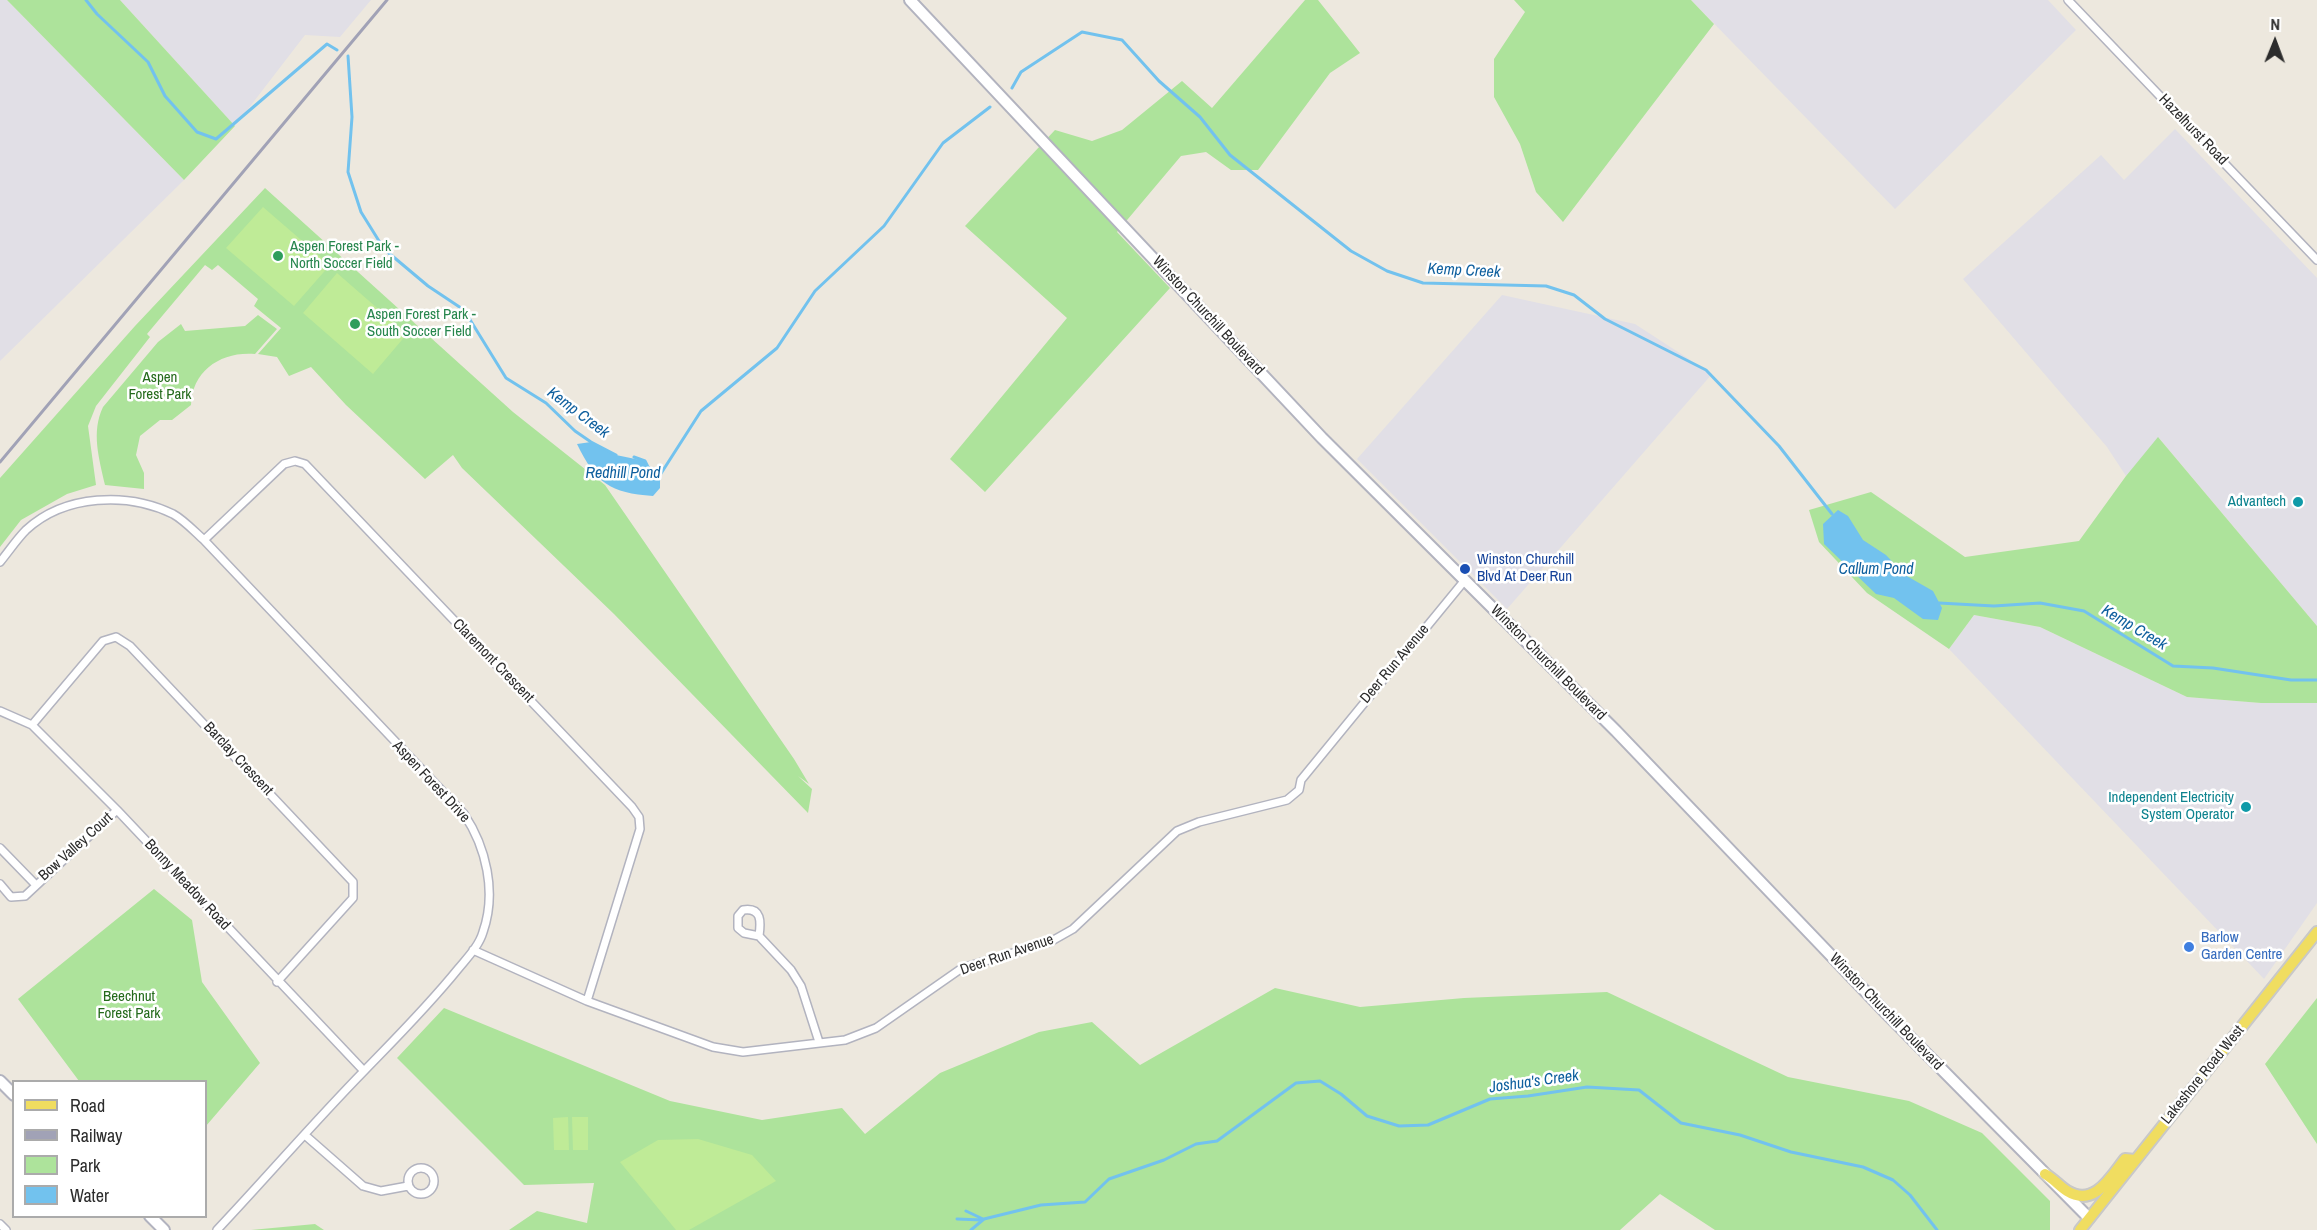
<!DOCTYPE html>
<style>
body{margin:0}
#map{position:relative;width:2317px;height:1230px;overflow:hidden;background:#ede8de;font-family:"Archivo Narrow",sans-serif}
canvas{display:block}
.legend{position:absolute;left:12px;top:1080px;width:195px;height:138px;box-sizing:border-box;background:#fff;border:2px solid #ababab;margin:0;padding:8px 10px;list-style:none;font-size:18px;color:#2c2c2c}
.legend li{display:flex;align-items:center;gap:12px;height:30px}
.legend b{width:30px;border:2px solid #ababab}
.north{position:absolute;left:2245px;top:12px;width:60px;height:60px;-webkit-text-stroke:4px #fff;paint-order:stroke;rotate:1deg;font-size:16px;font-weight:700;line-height:24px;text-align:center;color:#2c2c2c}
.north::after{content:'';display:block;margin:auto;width:21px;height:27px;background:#2c2c2c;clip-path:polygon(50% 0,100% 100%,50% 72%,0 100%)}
</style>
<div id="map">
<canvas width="2317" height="1230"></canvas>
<ul class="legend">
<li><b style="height:8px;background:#f0dd60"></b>Road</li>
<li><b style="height:8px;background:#a1a2b6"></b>Railway</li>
<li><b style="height:16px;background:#ade39b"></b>Park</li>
<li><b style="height:16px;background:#72c2ee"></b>Water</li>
</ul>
<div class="north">N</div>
</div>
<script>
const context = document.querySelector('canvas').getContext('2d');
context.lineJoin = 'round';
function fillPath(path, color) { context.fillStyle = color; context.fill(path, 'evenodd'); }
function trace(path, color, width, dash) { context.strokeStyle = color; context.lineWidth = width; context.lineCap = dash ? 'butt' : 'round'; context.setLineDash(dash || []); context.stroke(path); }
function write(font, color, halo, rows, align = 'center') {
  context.font = font + ' "Archivo Narrow",sans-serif'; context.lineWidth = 5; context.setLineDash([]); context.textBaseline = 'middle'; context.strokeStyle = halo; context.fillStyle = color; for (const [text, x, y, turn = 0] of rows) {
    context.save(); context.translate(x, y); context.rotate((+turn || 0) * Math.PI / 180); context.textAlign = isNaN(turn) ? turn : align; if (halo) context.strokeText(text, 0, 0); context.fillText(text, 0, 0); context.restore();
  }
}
fillPath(new Path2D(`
 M 0,0 L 7,0 L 184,180 L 0,361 Z
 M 120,0 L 371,0 L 340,37 L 305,35 L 235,126 Z
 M 1691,0 L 2048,0 L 2076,30 L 1895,209 Z
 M 2175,129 L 2317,278 L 2317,626 L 2159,438 L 2126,476 L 2107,447 L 1963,279 L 2101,155 L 2124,180 Z
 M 1502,295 L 1635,324 L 1712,374 L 1507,609 L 1357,459 Z
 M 1974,615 L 2040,627 L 2187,697 L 2261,703 L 2317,703 L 2317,903 L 2264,979 L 1949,649 Z`), '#e1dfe6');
fillPath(new Path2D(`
 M 7,0 L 120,0 L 235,126 L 184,180 Z
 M 1305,0 L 1318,0 L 1360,53 L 1330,73 L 1258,170 L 1231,170 L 1206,152 L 1181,156 L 1117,232 L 1170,288 L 985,492 L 950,459 L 1067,318 L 965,226 L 1055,130 L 1092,141 L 1122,130 L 1182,81 L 1212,108 Z
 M 1514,0 L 1691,0 L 1714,24 L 1563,222 L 1536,192 L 1520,144 L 1494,97 L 1494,59 L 1525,12 Z
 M 265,188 L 513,412 L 605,485 L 794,759 L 809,784 L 798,776 L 812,789 L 808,813 L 614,614 L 462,468 L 453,455 L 425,479 L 346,405 L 311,367 L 289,376 L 277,357 L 258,354 L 281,328 L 254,306 L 258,299 L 218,265 L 212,270 L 205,265 L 147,334 L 150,337 L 96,406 L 88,426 L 96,485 L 67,494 L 21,520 L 0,547 L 0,478 L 135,326 Z
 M 258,315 L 277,329 L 255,354 C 222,351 192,370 191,405 L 172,420 L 160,420 L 140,436 L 136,455 L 144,473 L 144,489 L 105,485 C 99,458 91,432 103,407 L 158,342 L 181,324 L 185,331 L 245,326 Z
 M 2158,437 L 2317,626 L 2317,703 L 2261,703 L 2187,697 L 2040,627 L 1974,615 L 1949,649 L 1867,593 L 1819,542 L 1809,510 L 1871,492 L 1965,557 L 2079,541 L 2126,476 Z
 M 154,889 L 192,920 L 202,982 L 260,1063 L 206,1126 L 206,1082 L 79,1081 L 18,999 Z
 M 1275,988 L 1360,1007 L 1464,998 L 1607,992 L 1788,1077 L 1909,1101 L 1982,1133 L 2050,1201 L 2050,1230 L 1715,1230 L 1660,1194 L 1620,1230 L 509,1230 L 537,1211 L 587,1223 L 594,1183 L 524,1185 L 397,1058 L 444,1008 L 670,1101 L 762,1120 L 842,1108 L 865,1134 L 940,1073 L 1039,1032 L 1092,1022 L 1140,1065 Z
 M 2317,998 L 2317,1144 L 2265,1064 Z
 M 315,1224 L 324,1230 L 251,1230 Z`), '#ade39b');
fillPath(new Path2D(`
 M 263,207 L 330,265 L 294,306 L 226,248 Z
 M 337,273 L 407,334 L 373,374 L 303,313 Z
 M 568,1117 L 569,1150 L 554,1150 L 553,1118 Z
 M 572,1117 L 588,1117 L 588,1150 L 573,1150 Z
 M 698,1139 L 752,1155 L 776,1181 L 689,1230 L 676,1230 L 620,1162 L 658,1140 Z`), '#bfeb97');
fillPath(new Path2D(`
 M 591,442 L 616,455 L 645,461 L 648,467 L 660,475 L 660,488 L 653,496 C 610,493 596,483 577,444 Z
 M 1838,510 L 1848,516 L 1863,540 L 1886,555 L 1905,575 L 1933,591 L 1942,608 L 1938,620 L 1923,619 L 1894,598 L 1876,594 L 1824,544 L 1823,524 Z`), '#72c2ee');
trace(new Path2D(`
 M 86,0 L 97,14 L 148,62 L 165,96 L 197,132 L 216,139 L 327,44 L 337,50
 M 348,56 L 352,117 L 348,172 L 361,212 L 384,249 L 428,286 L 464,310 L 506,378 L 546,403 L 575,431 L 591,442 L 616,455
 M 1012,88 L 1021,72 L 1082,32 L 1122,40 L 1159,81 L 1200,117 L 1230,155 L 1351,251 L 1387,271 L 1423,283 L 1546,286 L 1574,295 L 1605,319 L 1706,370 L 1779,446 L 1832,514
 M 634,457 L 645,461 L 648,467 L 660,475 L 701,411 L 777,348 L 815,291 L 884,226 L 943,143 L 990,107
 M 1939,603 L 1994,606 L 2040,603 L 2084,611 L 2173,666 L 2213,668 L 2291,680 L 2317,680
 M 966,1211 L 983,1219
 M 957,1219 L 982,1220
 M 971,1230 L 984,1219 L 1041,1205 L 1085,1202 L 1109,1179 L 1164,1160 L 1196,1144 L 1217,1141 L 1296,1083 L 1320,1081 L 1341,1094 L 1367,1116 L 1399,1126 L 1428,1125 L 1490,1099 L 1528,1096 L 1587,1087 L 1639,1090 L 1681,1123 L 1740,1135 L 1791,1152 L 1863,1167 L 1893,1180 L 1910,1195 L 1937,1230`), '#72c2ee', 3);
const minor = new Path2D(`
 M 2068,0 L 2317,260
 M 204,540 L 284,464 L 295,461 L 305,464 L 632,807 L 639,817 L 640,829 L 587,1001
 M 0,562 C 9,551 17,539 26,530 C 65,494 128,492 173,514 C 184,520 195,532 204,540 L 464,814 C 486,847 497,892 483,932 C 479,946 467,958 458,969 C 429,1005 397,1037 365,1070 C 314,1122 267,1177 217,1230
 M 0,711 L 32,725 L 117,810 L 364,1071
 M 32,725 L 103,641 L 116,637 L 130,646 L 353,882 L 353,898 L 277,982
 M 0,848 L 35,884
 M 0,884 L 11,897 L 25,896 L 117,810
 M 743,910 C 762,907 761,922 759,936 L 744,933 L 738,928 L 738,916 Z
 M 759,936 L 791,970 L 801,986 L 819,1042
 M 473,950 L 587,1001 L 713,1047 L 743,1052 L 845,1040 L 876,1028 L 962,968 L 1050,942 L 1073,929 L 1177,831 L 1199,822 L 1287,800 L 1299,790 L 1301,780 L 1465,580
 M 306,1136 L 363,1186 L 381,1191 L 408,1186
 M408 1181a13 13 0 1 1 26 0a13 13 0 1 1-26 0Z
 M 0,1224 L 6,1230`);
const secondary = new Path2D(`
 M 910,0 L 1322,438 L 1616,731 L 1887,1014 L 2089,1218
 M 0,1081 L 14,1095
 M 150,1216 L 164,1230`);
const primary = new Path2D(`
 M 2045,1174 C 2054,1179 2059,1186 2067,1191 C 2094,1208 2111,1177 2125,1159 L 2135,1160
 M 2080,1230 L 2317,932`);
trace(minor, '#b2b3bf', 10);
trace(secondary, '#b2b3bf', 14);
trace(primary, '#c8c8c8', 14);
trace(minor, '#fff', 7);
trace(secondary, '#fff', 10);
trace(primary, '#f0dd60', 10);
trace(new Path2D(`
 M 0,462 L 387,0`), '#a1a2b6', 3);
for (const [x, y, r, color] of [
 [278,256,6,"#2e9e5b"],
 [355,324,6,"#2e9e5b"],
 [2298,502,6,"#0f9aa8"],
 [1465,569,6,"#1a4fb4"],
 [2246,807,6,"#0f9aa8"],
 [2189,947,6,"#3f7fe0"]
]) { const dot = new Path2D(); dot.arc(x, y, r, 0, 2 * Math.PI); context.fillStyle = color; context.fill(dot); trace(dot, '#fff', 2); }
write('15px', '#2c2c2c', '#fff', [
 ["Hazelhurst Road",2193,130,46],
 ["Winston Churchill Boulevard",1208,316,47],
 ["Claremont Crescent",493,661,46],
 ["Winston Churchill Boulevard",1548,663,45],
 ["Deer Run Avenue",1395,664,-50],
 ["Barclay Crescent",238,759,47],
 ["Aspen Forest Drive",431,782,47],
 ["Bow Valley Court",76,847,-42],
 ["Bonny Meadow Road",187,885,47],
 ["Deer Run Avenue",1007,955,-19],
 ["Winston Churchill Boulevard",1886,1012,46],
 ["Lakeshore Road West",2203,1075,-51]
]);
write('15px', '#27864d', '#fff', [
 ["Aspen Forest Park -",290,247],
 ["North Soccer Field",290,264],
 ["Aspen Forest Park -",367,315],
 ["South Soccer Field",367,332]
], 'left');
write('15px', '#246a1b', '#fff', [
 ["Aspen",160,378],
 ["Forest Park",160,395],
 ["Beechnut",129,997],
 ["Forest Park",129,1014]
]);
write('15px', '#0d838f', '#fff', [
 ["Advantech",2286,502],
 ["Independent Electricity",2234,798],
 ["System Operator",2234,815]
], 'right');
write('15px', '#164399', '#fff', [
 ["Winston Churchill",1477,560],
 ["Blvd At Deer Run",1477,577]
], 'left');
write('15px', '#366cbe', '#fff', [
 ["Barlow",2201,938],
 ["Garden Centre",2201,955]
], 'left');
write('italic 16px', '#0e5f9e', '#fff', [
 ["Kemp Creek",1464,271,3],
 ["Kemp Creek",578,413,37],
 ["Redhill Pond",623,474],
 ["Callum Pond",1876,570],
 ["Kemp Creek",2134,628,31],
 ["Joshua's Creek",1534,1082,-8]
]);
</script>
